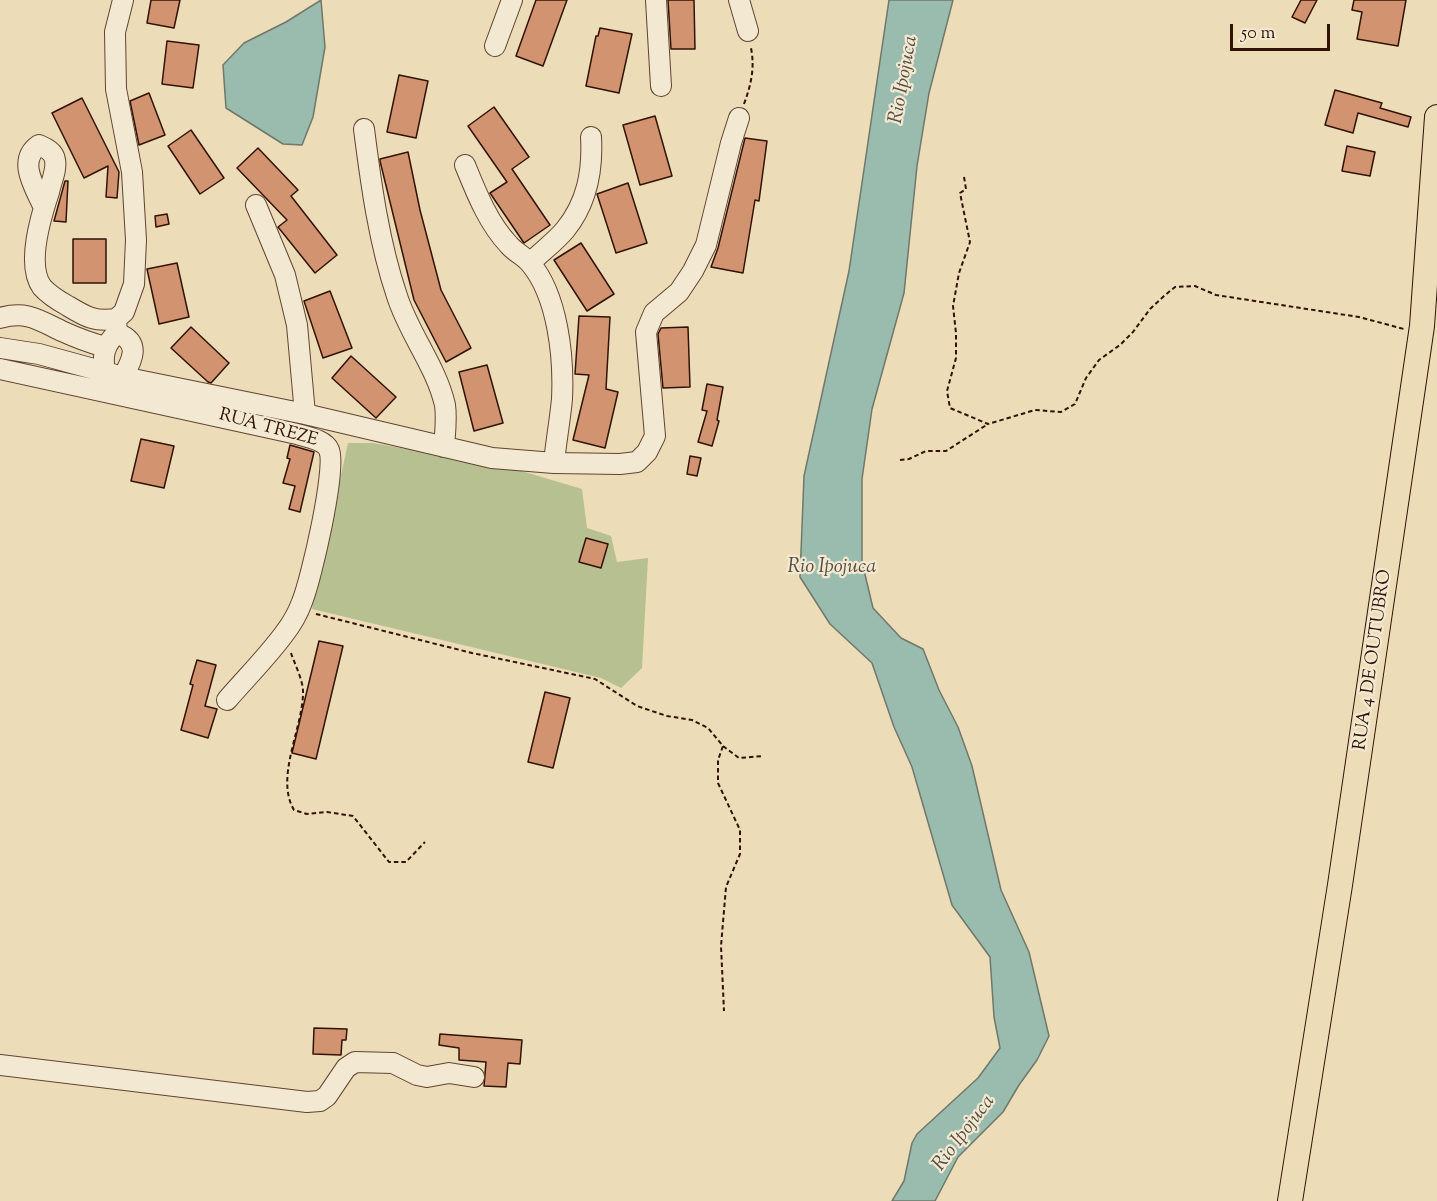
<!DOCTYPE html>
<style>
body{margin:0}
#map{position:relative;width:1437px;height:1201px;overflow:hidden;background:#eddcb8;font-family:"Sorts Mill Goudy",serif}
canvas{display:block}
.scale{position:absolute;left:1230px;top:24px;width:100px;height:27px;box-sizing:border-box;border:3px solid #301304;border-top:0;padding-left:8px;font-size:18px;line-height:21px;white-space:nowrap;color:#301304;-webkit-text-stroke:4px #f3e8d1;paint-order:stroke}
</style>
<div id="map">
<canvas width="1437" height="1201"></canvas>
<div class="scale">50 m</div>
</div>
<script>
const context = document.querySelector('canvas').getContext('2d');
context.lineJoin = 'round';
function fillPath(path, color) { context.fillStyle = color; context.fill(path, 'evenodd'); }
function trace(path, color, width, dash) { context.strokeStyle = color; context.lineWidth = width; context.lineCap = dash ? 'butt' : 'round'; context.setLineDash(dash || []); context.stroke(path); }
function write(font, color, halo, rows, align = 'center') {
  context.font = font + ' "Sorts Mill Goudy",serif'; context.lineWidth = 4.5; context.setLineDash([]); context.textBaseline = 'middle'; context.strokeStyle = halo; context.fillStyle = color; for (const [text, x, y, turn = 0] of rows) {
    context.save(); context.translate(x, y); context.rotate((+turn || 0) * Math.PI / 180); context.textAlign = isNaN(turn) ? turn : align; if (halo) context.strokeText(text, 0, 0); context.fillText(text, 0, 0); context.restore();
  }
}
fillPath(new Path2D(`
 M 348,443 L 373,443 L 508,467 L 582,489 L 587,528 L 611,536 L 617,562 L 648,558 L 642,668 L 621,688 L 601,678 L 312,609 Z`), '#b7c090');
const water = new Path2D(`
 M 321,0 L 325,47 L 313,117 L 302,145 L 283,144 L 226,108 L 223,65 L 244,43 L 286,22 Z
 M 889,0 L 953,0 L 929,93 L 917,166 L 904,293 L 872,409 L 862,479 L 862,562 L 873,608 L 901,638 L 923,649 L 939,690 L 958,727 L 972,766 L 1001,890 L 1029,952 L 1049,1036 L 1037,1060 L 1019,1085 L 1003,1112 L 958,1157 L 935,1201 L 892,1201 L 904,1181 L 912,1143 L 917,1134 L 978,1078 L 1000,1048 L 994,1017 L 990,957 L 952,905 L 912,767 L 894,727 L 872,663 L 830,624 L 800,577 L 804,476 L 849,271 Z`);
fillPath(water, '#99bcae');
trace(water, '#6f786a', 1.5);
const building = new Path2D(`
 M 151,0 L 180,0 L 174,28 L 147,23 Z
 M 536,0 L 567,0 L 543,66 L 516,56 Z
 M 668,0 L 694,0 L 695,49 L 671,49 Z
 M 1301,0 L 1317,0 L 1305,23 L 1292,17 Z
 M 1354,0 L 1406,0 L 1398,46 L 1357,39 L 1362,12 L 1352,10 Z
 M 600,28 L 632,34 L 619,93 L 586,86 L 596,36 L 598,36 Z
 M 167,41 L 199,45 L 193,88 L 162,84 Z
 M 399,75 L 428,81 L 416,138 L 387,132 Z
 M 1335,90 L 1382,103 L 1380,108 L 1411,117 L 1408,127 L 1358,113 L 1353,133 L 1325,125 Z
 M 149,93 L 165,135 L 139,145 L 130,101 Z
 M 82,98 L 119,172 L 117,198 L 106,197 L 108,166 L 84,178 L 52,113 Z
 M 494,107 L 529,157 L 512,169 L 550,225 L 524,243 L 490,193 L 507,182 L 468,126 Z
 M 655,116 L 672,176 L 640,185 L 623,125 Z
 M 191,130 L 224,178 L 200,194 L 168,146 Z
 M 745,138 L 767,141 L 759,201 L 755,200 L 743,273 L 711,267 L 718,248 Z
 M 1347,146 L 1375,152 L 1370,176 L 1342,171 Z
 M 258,148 L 298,190 L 291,196 L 337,255 L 315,273 L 278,227 L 287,220 L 237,168 Z
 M 408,152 L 420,210 L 441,290 L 471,348 L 446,362 L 414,300 L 380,161 L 380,159 Z
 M 65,181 L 68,181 L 66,222 L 54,221 Z
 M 628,183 L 647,243 L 616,253 L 597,194 Z
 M 167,214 L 169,224 L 156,227 L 155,216 Z
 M 73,239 L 106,239 L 106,283 L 73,283 Z
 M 581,243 L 614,294 L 587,311 L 554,260 Z
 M 177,263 L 189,317 L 159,324 L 147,269 Z
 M 330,291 L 352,348 L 323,358 L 304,301 Z
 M 579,316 L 610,317 L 606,389 L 618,392 L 605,448 L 573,440 L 589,375 L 575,374 Z
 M 191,327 L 229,363 L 211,383 L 208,382 L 171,348 Z
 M 688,327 L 690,387 L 663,388 L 658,334 L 661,328 Z
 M 351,356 L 396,397 L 376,418 L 332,378 Z
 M 487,365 L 503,423 L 474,431 L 459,372 Z
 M 707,384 L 723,387 L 717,420 L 719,421 L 712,446 L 698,442 L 707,411 L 702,410 Z
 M 141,439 L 174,446 L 164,488 L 131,481 Z
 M 290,445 L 314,452 L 300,512 L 289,509 L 295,486 L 283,483 L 290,459 L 287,458 Z
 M 690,456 L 701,458 L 697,476 L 687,474 Z
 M 586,538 L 608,544 L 601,568 L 579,562 Z
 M 319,641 L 343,646 L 316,759 L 292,753 Z
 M 197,660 L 216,665 L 205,706 L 217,709 L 208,738 L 181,730 L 193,685 L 190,684 Z
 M 545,692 L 570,698 L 553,768 L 528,762 Z
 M 314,1028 L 347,1029 L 346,1040 L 342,1040 L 341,1055 L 313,1054 Z
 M 440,1034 L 522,1040 L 520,1064 L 508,1063 L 506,1087 L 484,1086 L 486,1062 L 459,1060 L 459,1048 L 439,1045 Z`);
fillPath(building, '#d29371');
trace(building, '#301304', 1.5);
const minor = new Path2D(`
 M 656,0 L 661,86
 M 739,0 L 748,31
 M 495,46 L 512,0
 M 364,129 C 371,184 379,243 397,296 C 409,334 436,366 445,405 C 447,419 445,433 444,447
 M 256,205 L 285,275 L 297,325 L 305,414
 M 44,208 C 36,189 16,161 39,145 C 46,148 54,152 55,160 C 57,170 51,182 49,192 C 41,216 26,265 42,287 C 49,295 59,301 68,306 C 86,317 95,322 116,319
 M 530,263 C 541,252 555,242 565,230 C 587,203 593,172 591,137
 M 0,318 C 28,310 40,321 64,332 C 77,338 91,343 105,347
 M 117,333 C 141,342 133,359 123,377
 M 0,348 L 39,354 L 123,377 L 305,414 L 492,458 L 554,463 C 556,442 560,420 562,399 C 564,357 558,296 530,263 C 524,256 515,252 509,245 C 488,223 476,192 465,165
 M 0,369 L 297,434 C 307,437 325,440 329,450 C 337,468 311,580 302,602 C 298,613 291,625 284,634 C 267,657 246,678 227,700
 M 105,372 C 102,356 104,345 117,333 L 116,319 L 124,312 L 134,284 L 136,240 L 132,172 L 116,89 L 115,32 L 123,0
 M 554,463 L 620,464 L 637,462 L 647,452 L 655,436 L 646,332 L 654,313 L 679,292 L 693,271 L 706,245 L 731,143 L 739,118
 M 0,1065 L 307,1102 L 320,1101 L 327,1096 L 346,1068 L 355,1062 L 393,1063 L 417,1075 L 427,1077 L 449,1073 L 474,1077`);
const major = new Path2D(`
 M 1290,1201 L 1340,885 L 1422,326 L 1437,117`);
trace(minor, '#5f4531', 22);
trace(major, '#301304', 26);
trace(new Path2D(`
 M 744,104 C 751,85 755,68 751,48
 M 964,177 L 966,189 L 960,193 L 970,242 L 959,273 L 953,306 L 956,333 L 956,358 L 947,391 L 950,408 L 988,424 L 1035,410 L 1061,412 L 1075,404 L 1086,378 L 1099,360 L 1120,345 L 1133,332 L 1150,309 L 1164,296 L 1175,287 L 1195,286 L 1216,295 L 1359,317 L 1404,329
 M 900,460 L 909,459 L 926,451 L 946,451 L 988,424
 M 316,614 L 472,653 L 595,679 L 637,706 L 667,716 L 692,720 L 708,728 L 723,746 L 718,760 L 718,783 L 740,830 L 740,854 L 726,887 L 721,946 L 724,1011
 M 291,653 C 295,665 304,682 303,694 C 302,730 275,778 294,810 L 307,814 L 327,812 L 353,816 L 389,862 L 406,862 L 425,842
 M 723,746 L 739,758 L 763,756`), '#301304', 2, [4.5, 3]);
trace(minor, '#f3e8d1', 20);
trace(major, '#eddcb8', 24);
write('18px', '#301304', '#f3e8d1', [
 ["RUA TREZE",268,429,15],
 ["RUA 4 DE OUTUBRO",1374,660,-82]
]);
write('italic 20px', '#554e40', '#f3e8d1', [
 ["Rio Ipojuca",905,80,-80],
 ["Rio Ipojuca",832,569],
 ["Rio Ipojuca",965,1134,-53]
]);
</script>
